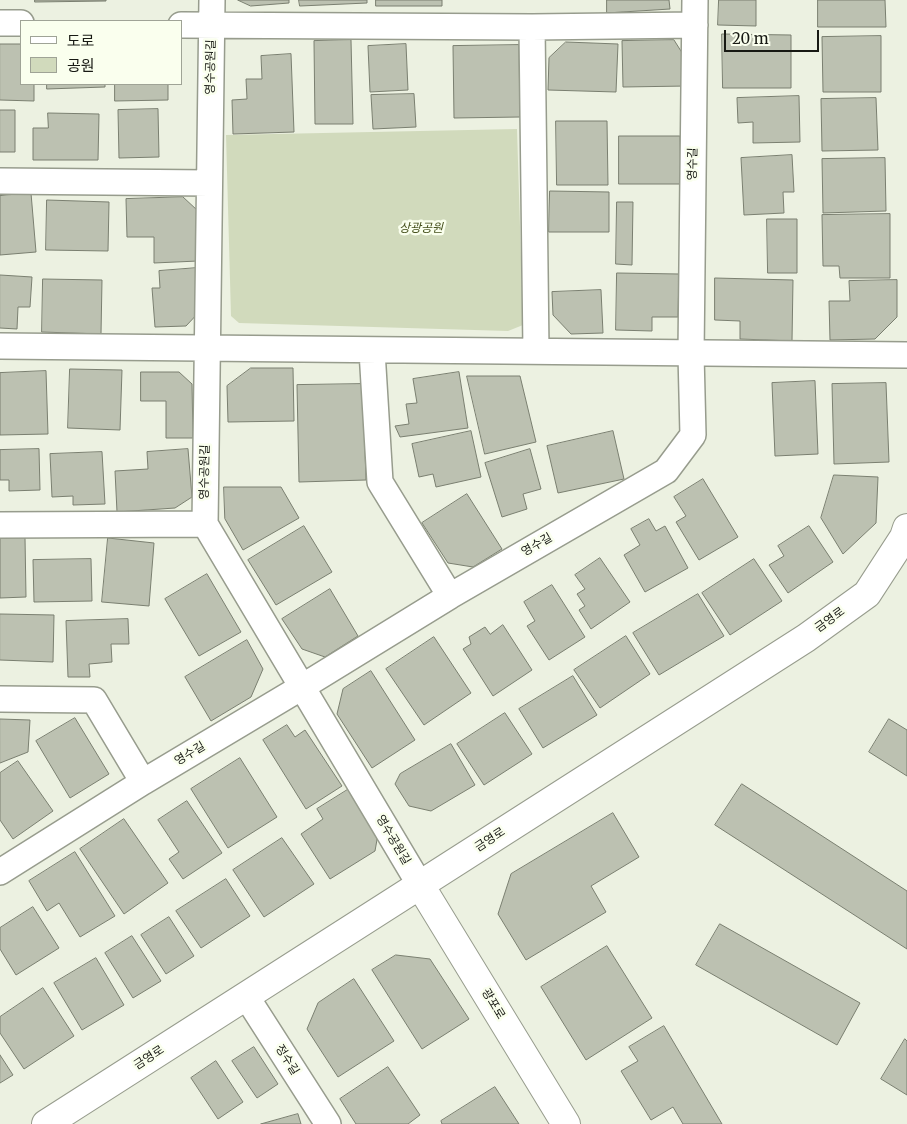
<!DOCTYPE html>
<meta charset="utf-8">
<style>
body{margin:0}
#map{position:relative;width:907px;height:1124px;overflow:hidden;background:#ecf1e1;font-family:Merriweather,"Noto Sans KR",serif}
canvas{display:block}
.legend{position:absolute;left:20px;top:20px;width:162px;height:65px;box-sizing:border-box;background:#faffee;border:1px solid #9fa396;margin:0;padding:6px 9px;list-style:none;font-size:15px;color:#171913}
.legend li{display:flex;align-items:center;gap:10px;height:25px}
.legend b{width:25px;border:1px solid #9fa396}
.scale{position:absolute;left:724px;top:30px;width:95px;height:22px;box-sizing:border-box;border:2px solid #171913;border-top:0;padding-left:6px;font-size:15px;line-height:18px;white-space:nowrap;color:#171913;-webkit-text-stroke:4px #faffee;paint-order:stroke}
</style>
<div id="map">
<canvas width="907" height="1124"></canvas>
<ul class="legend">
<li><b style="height:6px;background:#fff"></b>도로</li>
<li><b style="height:14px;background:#d1dabc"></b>공원</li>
</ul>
<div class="scale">20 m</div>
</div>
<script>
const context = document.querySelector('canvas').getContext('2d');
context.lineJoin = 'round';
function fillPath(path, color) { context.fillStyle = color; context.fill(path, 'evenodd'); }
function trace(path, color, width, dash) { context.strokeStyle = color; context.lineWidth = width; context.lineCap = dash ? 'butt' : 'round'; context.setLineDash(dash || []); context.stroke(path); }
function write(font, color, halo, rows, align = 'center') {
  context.font = font + ' Merriweather,"Noto Sans KR",serif'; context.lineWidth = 5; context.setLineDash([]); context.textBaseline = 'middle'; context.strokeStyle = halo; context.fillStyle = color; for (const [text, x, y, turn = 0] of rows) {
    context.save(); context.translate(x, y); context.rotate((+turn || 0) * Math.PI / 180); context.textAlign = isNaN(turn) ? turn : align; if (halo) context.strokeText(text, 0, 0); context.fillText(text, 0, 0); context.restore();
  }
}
fillPath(new Path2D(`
 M 517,129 L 523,325 L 508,331 L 239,323 L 231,316 L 226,135 Z`), '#d1dabc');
const building = new Path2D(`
 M 35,0 L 106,0 L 106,1 L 35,2 Z
 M 238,0 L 289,0 L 289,3 L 251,6 Z
 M 299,0 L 367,0 L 367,3 L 300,6 Z
 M 376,0 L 442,0 L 442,6 L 376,6 Z
 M 607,0 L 669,0 L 670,9 L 607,13 Z
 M 719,0 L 756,0 L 756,26 L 718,25 Z
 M 818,0 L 885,0 L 886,27 L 818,27 Z
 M 722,34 L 791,35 L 791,88 L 723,88 Z
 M 881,36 L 881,92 L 823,92 L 822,37 Z
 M 351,40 L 353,124 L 315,124 L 314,41 Z
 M 674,40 L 686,59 L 687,86 L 623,87 L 622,41 Z
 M 566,42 L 618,44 L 616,92 L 548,90 L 549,58 Z
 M 0,44 L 21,44 L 21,84 L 34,84 L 34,101 L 0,100 Z
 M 406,44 L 408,90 L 370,92 L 368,46 Z
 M 519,45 L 520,117 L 454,118 L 453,46 Z
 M 291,54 L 294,132 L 233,134 L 232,100 L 247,99 L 246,79 L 262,79 L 261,56 Z
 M 47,84 L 105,84 L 105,87 L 47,89 Z
 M 115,84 L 168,84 L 168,100 L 115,101 Z
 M 414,94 L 416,127 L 373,129 L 371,95 Z
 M 799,96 L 800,142 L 753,143 L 753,122 L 738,123 L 737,98 Z
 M 876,98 L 878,150 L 822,151 L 821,99 Z
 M 158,109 L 159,157 L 119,158 L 118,110 Z
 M 0,110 L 15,110 L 15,152 L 0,152 Z
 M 48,113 L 99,114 L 98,160 L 33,160 L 33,128 L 48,128 Z
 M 556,121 L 607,121 L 608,185 L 557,185 Z
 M 619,136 L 680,136 L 681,184 L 619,184 Z
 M 792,155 L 794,192 L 783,192 L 784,213 L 744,215 L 741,158 Z
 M 885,158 L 886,211 L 823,213 L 822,159 Z
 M 550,191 L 609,192 L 609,232 L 549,232 Z
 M 31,193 L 36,252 L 0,255 L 0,196 Z
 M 183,197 L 197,210 L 198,261 L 154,263 L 154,237 L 127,237 L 126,199 Z
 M 47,200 L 109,202 L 108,251 L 46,250 Z
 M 617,202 L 633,202 L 632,265 L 616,264 Z
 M 890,214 L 890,278 L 840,278 L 839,266 L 823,266 L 822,215 Z
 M 767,219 L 797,219 L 797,273 L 768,273 Z
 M 197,268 L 201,310 L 186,326 L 155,327 L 152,288 L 160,288 L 159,271 Z
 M 617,273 L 679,274 L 678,317 L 652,317 L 652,331 L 616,330 Z
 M 0,275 L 32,277 L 30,307 L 18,307 L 17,329 L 0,328 Z
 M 715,278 L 793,280 L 792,341 L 740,339 L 740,321 L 715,320 Z
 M 43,279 L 102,280 L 101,334 L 42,332 Z
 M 897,280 L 897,317 L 875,339 L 830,340 L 829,301 L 850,301 L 849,281 Z
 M 601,290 L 603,333 L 571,334 L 553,315 L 552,292 Z
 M 251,368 L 293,368 L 294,421 L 228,422 L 227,386 Z
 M 70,369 L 122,370 L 120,430 L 68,428 Z
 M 46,371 L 48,434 L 0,435 L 0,373 Z
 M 141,372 L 179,372 L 192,384 L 193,438 L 166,438 L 166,401 L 141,401 Z
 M 459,372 L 468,428 L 400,437 L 395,426 L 409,424 L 406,404 L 417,403 L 413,379 Z
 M 467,376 L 520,376 L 536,442 L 485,454 Z
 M 815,381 L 818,454 L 775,456 L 772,383 Z
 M 886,383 L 889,462 L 834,464 L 832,384 Z
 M 363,384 L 366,480 L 299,482 L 297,385 Z
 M 471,431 L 481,477 L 436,487 L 433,474 L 419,477 L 412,444 Z
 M 613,431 L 624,479 L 558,493 L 547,446 Z
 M 39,449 L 40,490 L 9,491 L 9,480 L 0,480 L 0,450 Z
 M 188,449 L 192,497 L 175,508 L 117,512 L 115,471 L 148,469 L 147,452 Z
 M 530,449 L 541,489 L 523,494 L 527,509 L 502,517 L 485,463 Z
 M 102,452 L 105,504 L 73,505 L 73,496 L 52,497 L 50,454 Z
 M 834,475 L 878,477 L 876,523 L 843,554 L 821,518 Z
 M 703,479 L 738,537 L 699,560 L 676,522 L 686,516 L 674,497 Z
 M 224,487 L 281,487 L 299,518 L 243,550 L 225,519 Z
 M 467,494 L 502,549 L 473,567 L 448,563 L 422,523 Z
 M 649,519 L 656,531 L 665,526 L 688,568 L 645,592 L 624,555 L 640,545 L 631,529 Z
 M 304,526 L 332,572 L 276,605 L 248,560 Z
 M 809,526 L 833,562 L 788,593 L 769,565 L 784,556 L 778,546 Z
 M 25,537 L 26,597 L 0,598 L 0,538 Z
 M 108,538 L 154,543 L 149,606 L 102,602 Z
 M 600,558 L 630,602 L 591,629 L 579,610 L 585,606 L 577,594 L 585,589 L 575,575 Z
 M 91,559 L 92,601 L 34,602 L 33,560 Z
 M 754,559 L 782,601 L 730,635 L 702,593 Z
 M 207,574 L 241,632 L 199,656 L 165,599 Z
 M 552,585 L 585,637 L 549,660 L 527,626 L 535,621 L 524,602 Z
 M 330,589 L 358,636 L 325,657 L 302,649 L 282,619 Z
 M 698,594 L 724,636 L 659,675 L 633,633 Z
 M 0,614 L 54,615 L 53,662 L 0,660 Z
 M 128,619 L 129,644 L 111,644 L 112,662 L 89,664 L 90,677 L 68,677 L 66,621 Z
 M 503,625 L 532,670 L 493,696 L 463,649 L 471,644 L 469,637 L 485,627 L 490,634 Z
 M 626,636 L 650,674 L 600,708 L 574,670 Z
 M 434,637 L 471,693 L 424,725 L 386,669 Z
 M 247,640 L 263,669 L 251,697 L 211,721 L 185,677 Z
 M 371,671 L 415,740 L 372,768 L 337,714 L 343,689 Z
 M 573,676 L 597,715 L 543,748 L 519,709 Z
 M 505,713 L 532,754 L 484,785 L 457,744 Z
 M 75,718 L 109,774 L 70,798 L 36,741 Z
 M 0,719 L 30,720 L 28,752 L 0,763 Z
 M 889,719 L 907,730 L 907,776 L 869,752 Z
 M 287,725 L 295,737 L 305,730 L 342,786 L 306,809 L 263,740 Z
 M 451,744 L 475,785 L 431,811 L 409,806 L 395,784 L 400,774 Z
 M 240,758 L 277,817 L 228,848 L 191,789 Z
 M 18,761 L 53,811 L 13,839 L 0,820 L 0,773 Z
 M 742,784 L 907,891 L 907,949 L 715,825 Z
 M 349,789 L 378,834 L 375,851 L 330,879 L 301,834 L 323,819 L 317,809 Z
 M 187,801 L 222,853 L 183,879 L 169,859 L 179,852 L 158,820 Z
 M 613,813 L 639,857 L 591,886 L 606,912 L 526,960 L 498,914 L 511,874 Z
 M 124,819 L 168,883 L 124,914 L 80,849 Z
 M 282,838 L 314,884 L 264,917 L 233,870 Z
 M 75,852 L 115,916 L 80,937 L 59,903 L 47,911 L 29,881 Z
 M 226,879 L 250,916 L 201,948 L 176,911 Z
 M 33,907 L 59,948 L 16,975 L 0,949 L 0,928 Z
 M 169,917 L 194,956 L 166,974 L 141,935 Z
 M 720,924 L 860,1003 L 837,1045 L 696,965 Z
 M 132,936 L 161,981 L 133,998 L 105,953 Z
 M 607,946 L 652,1018 L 586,1060 L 541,987 Z
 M 396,955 L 430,959 L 469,1019 L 422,1049 L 372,970 Z
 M 96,958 L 124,1005 L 82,1030 L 54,983 Z
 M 354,979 L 394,1041 L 338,1077 L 307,1029 L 318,1003 Z
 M 43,988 L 74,1036 L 24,1069 L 0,1033 L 0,1017 Z
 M 664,1026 L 722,1124 L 683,1124 L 673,1107 L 651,1120 L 621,1071 L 638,1061 L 629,1047 Z
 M 905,1039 L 907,1041 L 907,1095 L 881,1079 Z
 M 254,1047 L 278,1084 L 257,1098 L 232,1061 Z
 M 0,1055 L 13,1075 L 0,1083 Z
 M 216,1061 L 243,1102 L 218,1119 L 191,1078 Z
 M 388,1067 L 420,1115 L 408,1124 L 356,1124 L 340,1099 Z
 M 495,1087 L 519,1124 L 442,1124 L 441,1121 Z
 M 298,1114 L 301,1124 L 261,1124 Z`);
fillPath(building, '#bcc1b1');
trace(building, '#7a7f70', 1);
const minor = new Path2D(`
 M 212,0 L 205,524 L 420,885
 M 0,23 L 21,23
 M 181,25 L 532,27 L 695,25
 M 532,27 L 536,351
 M 0,181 L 209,183
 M 0,346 L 907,355
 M 372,351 L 380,482 L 450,596
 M 0,525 L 205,524
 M 0,699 L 94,700 L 143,782
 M 0,872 L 143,782 L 302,687 L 450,596 L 666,471 L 693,435 L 691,354 L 695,0
 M 246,996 L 328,1124`);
const tertiary = new Path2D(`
 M 420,885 L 566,1124
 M 46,1124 L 806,638 L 867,594 L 904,537 L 907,528`);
trace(minor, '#979c8d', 28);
trace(tertiary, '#979c8d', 30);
trace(minor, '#fff', 25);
trace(tertiary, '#fff', 28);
write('12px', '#171913', '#faffee', [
 ["영수공원길",211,67,-89],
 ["영수길",693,164,-89],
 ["영수공원길",205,472,-89],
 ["영수길",537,545,-30],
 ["금영로",830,620,-36],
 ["영수길",190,754,-31],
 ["영수공원길",393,840,59],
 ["금영로",490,840,-33],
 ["광포로",493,1004,59],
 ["금영로",149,1058,-33],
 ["정수길",287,1060,58]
]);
write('italic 12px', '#46511d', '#faffee', [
 ["상광공원",421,229]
]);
</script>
